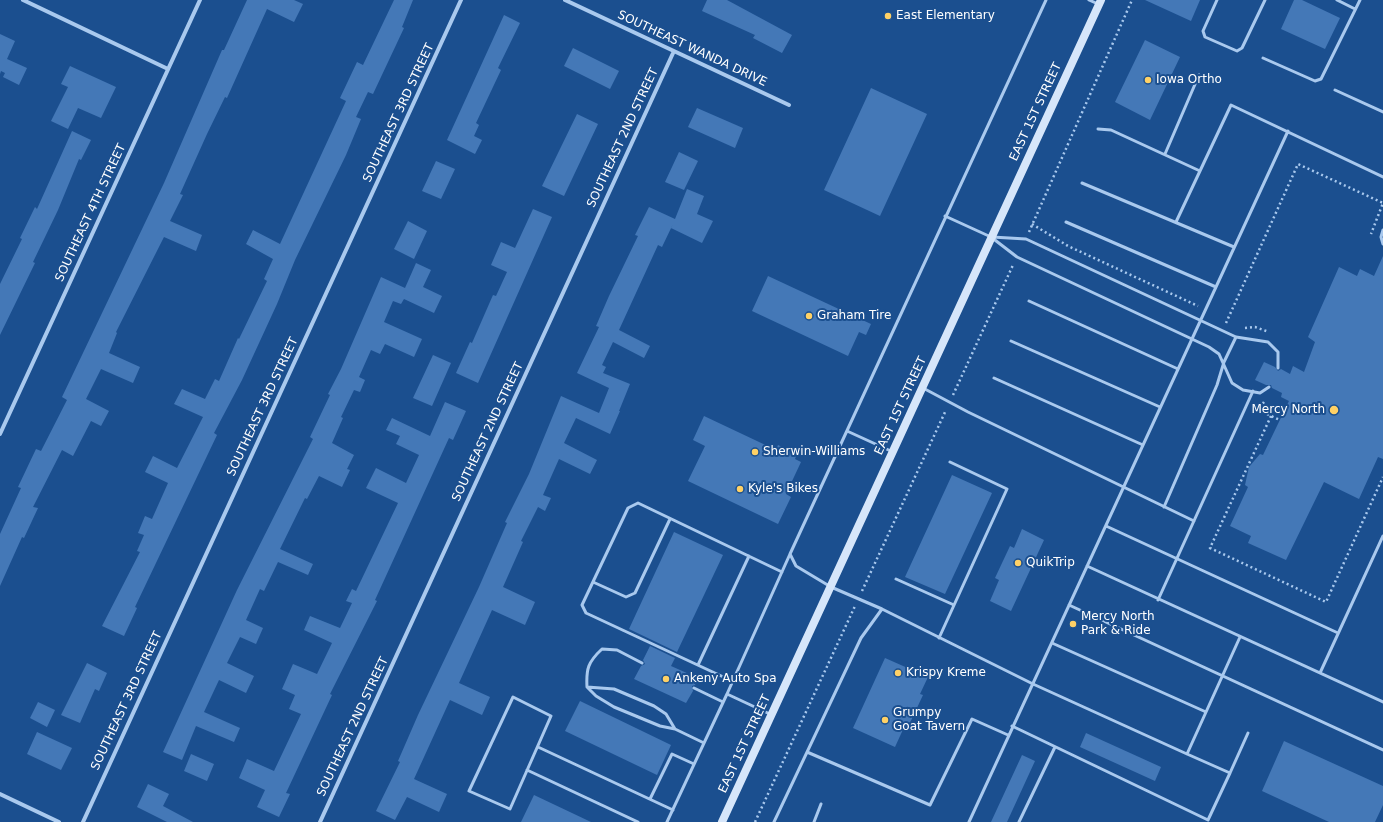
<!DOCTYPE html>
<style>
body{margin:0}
canvas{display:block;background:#1b4f8f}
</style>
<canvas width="1383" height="822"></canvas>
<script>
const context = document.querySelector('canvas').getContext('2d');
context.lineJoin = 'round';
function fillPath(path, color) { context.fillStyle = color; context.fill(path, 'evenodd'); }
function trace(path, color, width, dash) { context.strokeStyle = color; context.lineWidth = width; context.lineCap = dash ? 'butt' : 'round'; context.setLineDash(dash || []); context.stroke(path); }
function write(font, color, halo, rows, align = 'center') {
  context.font = font + ' "DejaVu Sans",sans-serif'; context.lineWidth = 4; context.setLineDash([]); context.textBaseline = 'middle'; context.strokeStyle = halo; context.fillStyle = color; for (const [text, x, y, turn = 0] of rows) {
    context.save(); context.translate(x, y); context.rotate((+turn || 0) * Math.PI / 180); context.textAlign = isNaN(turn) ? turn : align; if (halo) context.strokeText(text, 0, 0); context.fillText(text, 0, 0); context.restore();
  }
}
fillPath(new Path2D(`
 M 247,0 L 294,0 L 303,4 L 294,22 L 267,9 L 227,98 L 225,97 L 207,134 L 180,194 L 183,195 L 170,221 L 202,235 L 196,251 L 164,237 L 116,332 L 117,333 L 109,353 L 140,367 L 133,383 L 101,369 L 86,399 L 109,411 L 101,426 L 91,421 L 73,456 L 62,450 L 33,507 L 38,508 L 24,538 L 22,537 L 0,586 L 0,534 L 21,488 L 18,487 L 36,449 L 41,451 L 67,400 L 62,397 L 164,183 L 222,50 L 224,50 Z
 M 394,0 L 413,0 L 402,27 L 404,28 L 373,94 L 368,92 L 356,117 L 361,119 L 346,155 L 295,260 L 277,304 L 242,380 L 214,433 L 217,435 L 135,607 L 137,608 L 124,636 L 102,626 L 140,552 L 137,551 L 144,535 L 138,533 L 145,516 L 152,519 L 168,483 L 145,472 L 153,456 L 177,468 L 203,417 L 174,404 L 182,389 L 205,399 L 215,379 L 219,381 L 238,338 L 239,339 L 267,281 L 264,279 L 273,259 L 246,244 L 253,230 L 280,244 L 346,101 L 340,98 L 357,62 L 363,65 Z
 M 707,0 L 727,0 L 792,35 L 782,53 L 753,38 L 755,35 L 702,11 Z
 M 1145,0 L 1200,0 L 1191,21 Z
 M 1294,0 L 1302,0 L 1340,18 L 1325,49 L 1281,29 Z
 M 504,15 L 520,23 L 498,68 L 501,70 L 476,123 L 479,125 L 474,136 L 482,140 L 475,154 L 447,140 Z
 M 0,34 L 15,41 L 7,59 L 27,68 L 19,85 L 3,77 L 5,73 L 1,71 L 0,74 Z
 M 1145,40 L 1180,57 L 1150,120 L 1115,102 Z
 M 573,48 L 619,71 L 610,89 L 564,66 Z
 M 70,66 L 116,87 L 101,118 L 78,108 L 68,129 L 51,121 L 68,87 L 61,84 Z
 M 871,88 L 927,114 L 880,216 L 824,190 Z
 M 697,108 L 743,128 L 735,148 L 688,127 Z
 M 577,114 L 598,124 L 564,196 L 542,186 Z
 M 72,131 L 91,140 L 81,160 L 79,159 L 58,210 L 33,262 L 35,263 L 0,335 L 0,284 L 22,239 L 20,238 L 35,207 L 37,209 Z
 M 679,152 L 698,161 L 684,190 L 665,182 Z
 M 436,161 L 455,169 L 441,199 L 422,191 Z
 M 687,189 L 704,196 L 697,214 L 713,221 L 702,243 L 671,228 L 673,224 L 662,247 L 658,245 L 619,330 L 650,346 L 644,358 L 613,342 L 602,365 L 606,367 L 603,373 L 630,384 L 619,411 L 620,411 L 610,434 L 576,418 L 564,443 L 597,460 L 590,474 L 559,459 L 543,495 L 551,498 L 545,511 L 538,507 L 521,541 L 523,542 L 503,587 L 535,602 L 525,625 L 492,610 L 459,683 L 490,697 L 482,715 L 450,700 L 414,779 L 447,794 L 439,812 L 407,797 L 395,820 L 376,811 L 400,762 L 398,761 L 418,715 L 479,587 L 507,523 L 505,522 L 529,474 L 561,396 L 599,413 L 609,388 L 577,373 L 599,327 L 596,326 L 609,296 L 638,236 L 635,235 L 649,207 L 675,219 Z
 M 533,209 L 552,217 L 478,383 L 456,373 L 470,342 L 472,343 L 493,295 L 496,296 L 507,272 L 491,265 L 501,242 L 515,248 Z
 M 408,221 L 427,231 L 414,259 L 394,249 Z
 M 1383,256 L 1383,459 L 1378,457 L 1359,499 L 1324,482 L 1286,560 L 1248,543 L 1251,536 L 1230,526 L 1248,487 L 1245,485 L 1249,467 L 1260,454 L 1263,455 L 1289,401 L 1281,397 L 1282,393 L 1272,388 L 1271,385 L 1266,385 L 1255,380 L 1264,362 L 1275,367 L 1278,371 L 1281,369 L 1290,374 L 1293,366 L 1304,372 L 1315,342 L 1308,337 L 1339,267 L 1357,276 L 1360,269 L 1374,276 Z
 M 416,263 L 431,270 L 423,287 L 442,296 L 434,313 L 404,299 L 401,304 L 393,301 L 384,322 L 422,339 L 414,357 L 385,344 L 380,354 L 371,350 L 359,377 L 365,380 L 360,392 L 354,390 L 341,417 L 343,418 L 332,443 L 354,455 L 347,469 L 350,470 L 342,487 L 319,476 L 307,499 L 305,498 L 280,549 L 313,564 L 308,575 L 278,562 L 264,591 L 260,589 L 246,620 L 263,628 L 256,644 L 240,637 L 227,663 L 254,676 L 246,693 L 219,680 L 204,712 L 240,728 L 234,742 L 196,726 L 182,760 L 163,752 L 237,590 L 313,439 L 310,437 L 330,395 L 328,394 L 341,369 L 381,277 L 405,288 Z
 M 768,276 L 871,324 L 866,335 L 859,332 L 848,356 L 752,311 Z
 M 433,355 L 451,363 L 432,406 L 413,398 Z
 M 445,402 L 466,411 L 453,440 L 449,438 L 375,600 L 377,601 L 330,694 L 332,695 L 286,793 L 290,794 L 279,817 L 257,807 L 265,790 L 239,778 L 247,759 L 274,771 L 301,714 L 289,709 L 295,695 L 282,689 L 293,664 L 317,674 L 332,643 L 304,630 L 310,616 L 340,628 L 352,603 L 346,601 L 352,589 L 356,591 L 398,503 L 366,488 L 376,468 L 406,483 L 419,455 L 396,444 L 400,436 L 386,430 L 392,418 L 430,436 Z
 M 704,416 L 776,450 L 778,445 L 797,454 L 795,459 L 801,462 L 786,494 L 791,497 L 778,524 L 688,481 L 705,446 L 693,440 Z
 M 952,475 L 992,493 L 945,594 L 905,577 Z
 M 1022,529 L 1044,540 L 1011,611 L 990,601 L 999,580 L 995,578 L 1010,546 L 1014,548 Z
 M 674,532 L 723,555 L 677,652 L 629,629 Z
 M 650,646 L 675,658 L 671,666 L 698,678 L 695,685 L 692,686 L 693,691 L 686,703 L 634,679 L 641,666 L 645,664 L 643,660 Z
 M 885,658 L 928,677 L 920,694 L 923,695 L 909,725 L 906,723 L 895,747 L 853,728 Z
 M 87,663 L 107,673 L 99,691 L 95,689 L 80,723 L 61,715 Z
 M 580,701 L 671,745 L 657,775 L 565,731 Z
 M 38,702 L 55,710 L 47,727 L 30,718 Z
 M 37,732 L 72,748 L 61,770 L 27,754 Z
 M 1086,733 L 1161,767 L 1155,781 L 1080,747 Z
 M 1284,741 L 1383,786 L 1383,805 L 1375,822 L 1329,822 L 1262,791 Z
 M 191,754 L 214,764 L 207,781 L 184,771 Z
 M 1022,755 L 1035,761 L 1007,822 L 991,822 Z
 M 148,784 L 169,794 L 163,806 L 193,822 L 167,822 L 137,807 Z
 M 534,795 L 591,822 L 521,822 Z`), '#4478b7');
trace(new Path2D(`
 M 1032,224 L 1068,246 L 1198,306
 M 1029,232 L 1132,0
 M 1226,323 L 1298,164 L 1383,203 L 1371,234
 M 1245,328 L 1255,327 L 1269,332
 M 953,395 L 1013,265
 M 1264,402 L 1258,410 L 1280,420
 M 1271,416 L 1210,548 L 1326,602 L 1383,477
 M 862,591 L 946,410
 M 755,822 L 855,606`), '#a9c9ee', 2.5, [2, 3]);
trace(new Path2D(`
 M 1046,0 L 790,554 L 796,566 L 831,587 L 882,609 L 1033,684 L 1187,754 L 1240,637
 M 1089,0 L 1098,4
 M 1217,0 L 1203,31 L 1205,37 L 1237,51 L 1242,48 L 1265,0
 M 1337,0 L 1355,9
 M 1263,58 L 1315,81 L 1321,79 L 1360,0
 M 1335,90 L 1383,112
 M 1098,129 L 1111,130 L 1200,171
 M 1165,154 L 1199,75
 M 1082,183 L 1234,247
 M 945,216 L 991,237 L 1017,257 L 1209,347 L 1219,354 L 1232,383 L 1243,390 L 1260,393 L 1269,387
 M 1066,222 L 1216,287
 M 1176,222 L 1231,105 L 1383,177
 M 1383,230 L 1381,237 L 1383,244
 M 992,237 L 1026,239 L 1236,337 L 1268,342 L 1278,352 L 1278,368
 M 1029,301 L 1178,369
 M 1011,341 L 1160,407
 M 994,378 L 1143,445
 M 923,388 L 968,412 L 1194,521
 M 847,431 L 893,452
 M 1164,507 L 1217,385 L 1224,362 L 1236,337
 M 1106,526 L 1338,633
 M 1087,566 L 1383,702
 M 896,579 L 954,605
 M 593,582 L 626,597 L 635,593 L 670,519
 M 1158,600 L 1253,391
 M 1069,605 L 1383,750
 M 939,638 L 1007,489 L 950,462
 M 1052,643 L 1206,712
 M 642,663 L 617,650 L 602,649 C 588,662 586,669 587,687 L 596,696 L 614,707 L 660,726 L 675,729 L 704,743
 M 698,665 L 749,556
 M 1320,673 L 1383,536
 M 732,681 L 586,613 L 582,605 L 628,508 L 638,503 L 782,572
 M 587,687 L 614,689 L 654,706 L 666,714 L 675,729
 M 694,688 L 723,702
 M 727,694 L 790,554
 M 513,697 L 551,716 L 510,809 L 469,791 Z
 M 1012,726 L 1208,820 L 1230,773 L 1187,754
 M 538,747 L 673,810
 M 807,752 L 930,805 L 972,719 L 1008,735
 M 527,770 L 638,822
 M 1230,773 L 1248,733
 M 650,799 L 672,754 L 694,764
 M 667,822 L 727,694 L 772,715
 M 774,822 L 861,638 L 882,609
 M 814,822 L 821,804
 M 969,822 L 1288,131
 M 1019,822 L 1055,747`), '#a9c9ee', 3);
trace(new Path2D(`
 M 23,0 L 168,69
 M 565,0 L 789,105
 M 0,434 L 200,0
 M 0,794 L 59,822
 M 83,822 L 461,0
 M 320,822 L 674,51`), '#a9c9ee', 4);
trace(new Path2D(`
 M 722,822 L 1101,0`), '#d6e6fa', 8);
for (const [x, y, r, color] of [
 [888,16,4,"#ffd166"],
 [1148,80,4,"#ffd166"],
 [809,316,4,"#ffd166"],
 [1334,410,5,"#ffd166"],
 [755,452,4,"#ffd166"],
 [740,489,4,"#ffd166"],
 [1018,563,4,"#ffd166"],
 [1073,624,4,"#ffd166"],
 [898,673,4,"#ffd166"],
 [666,679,4,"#ffd166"],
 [885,720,4,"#ffd166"]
]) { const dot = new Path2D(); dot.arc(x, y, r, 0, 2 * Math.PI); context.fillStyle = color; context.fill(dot); trace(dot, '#1b4f8f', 1.5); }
write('12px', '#fff', '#1b4f8f', [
 ["East Elementary",896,16],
 ["Iowa Ortho",1156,80],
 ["Graham Tire",817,316],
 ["Mercy North",1325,410,"right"],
 ["Sherwin-Williams",763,452],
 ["Kyle's Bikes",748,489],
 ["QuikTrip",1026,563],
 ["Mercy North",1081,617],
 ["Park & Ride",1081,631],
 ["Krispy Kreme",906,673],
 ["Ankeny Auto Spa",674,679],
 ["Grumpy",893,713],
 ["Goat Tavern",893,727]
], 'left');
write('12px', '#fff', '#1b4f8f', [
 ["SOUTHEAST WANDA DRIVE",692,49,25],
 ["EAST 1ST STREET",1036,112,-65],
 ["SOUTHEAST 3RD STREET",399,113,-65],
 ["SOUTHEAST 2ND STREET",623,138,-65],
 ["SOUTHEAST 4TH STREET",91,213,-65],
 ["EAST 1ST STREET",901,406,-65],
 ["SOUTHEAST 3RD STREET",263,407,-65],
 ["SOUTHEAST 2ND STREET",488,432,-65],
 ["SOUTHEAST 3RD STREET",127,701,-65],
 ["SOUTHEAST 2ND STREET",353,727,-65],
 ["EAST 1ST STREET",745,744,-65]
]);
</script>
